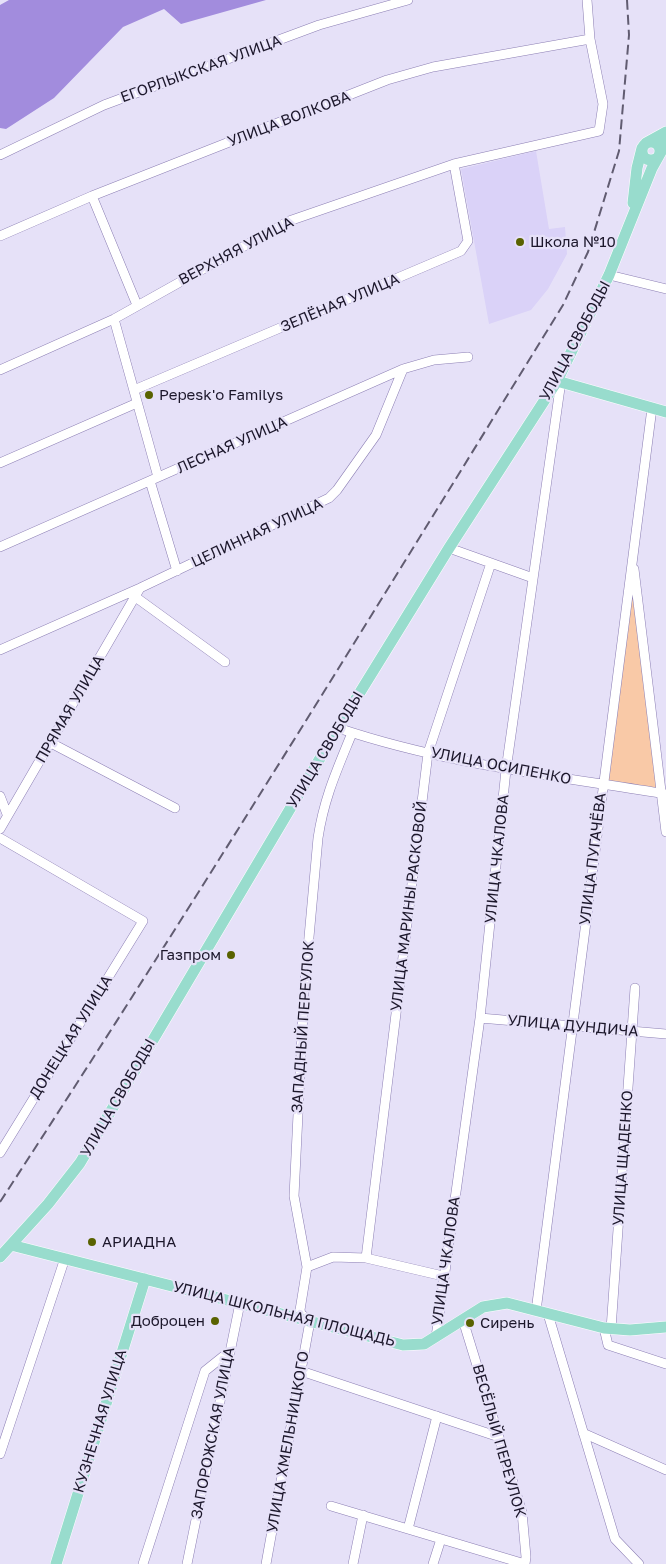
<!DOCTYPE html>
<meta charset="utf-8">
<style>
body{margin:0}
canvas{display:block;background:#e6e1f8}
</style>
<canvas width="666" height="1564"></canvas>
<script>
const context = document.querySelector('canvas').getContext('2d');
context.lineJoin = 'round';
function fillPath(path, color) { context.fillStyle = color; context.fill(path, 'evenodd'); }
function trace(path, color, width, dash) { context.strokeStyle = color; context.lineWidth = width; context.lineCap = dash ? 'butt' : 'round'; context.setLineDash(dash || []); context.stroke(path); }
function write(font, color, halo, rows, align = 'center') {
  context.font = font + ' "Golos Text",sans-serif'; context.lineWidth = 4.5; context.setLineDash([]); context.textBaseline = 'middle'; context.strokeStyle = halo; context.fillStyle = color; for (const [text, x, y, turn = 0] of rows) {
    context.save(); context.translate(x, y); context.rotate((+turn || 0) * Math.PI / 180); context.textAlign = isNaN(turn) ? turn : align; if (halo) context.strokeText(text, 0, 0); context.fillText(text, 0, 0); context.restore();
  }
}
fillPath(new Path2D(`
 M 536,151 L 549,229 L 565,227 L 567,254 L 548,289 L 531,310 L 489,324 L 461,169 Z`), '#dad2f8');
fillPath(new Path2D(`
 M 632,556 L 661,794 L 600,784 Z`), '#f9c9a7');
fillPath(new Path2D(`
 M 9,0 L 266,0 L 181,24 L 164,9 L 123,27 L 54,98 L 6,129 L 0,128 L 0,5 Z`), '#a28cdd');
const minor = new Path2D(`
 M 0,155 L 104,105 L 319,25 L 408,0
 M 92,196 L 137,305
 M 0,236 L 92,196 L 387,80 L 433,67 L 590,39
 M 609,275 L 666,289
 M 114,319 L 158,477
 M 0,370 L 114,319 L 289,221 L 454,164 L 599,131 L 603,104 L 590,39 L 587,0
 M 134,390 L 461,251 L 468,241 L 454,164
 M 0,463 L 137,403
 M 150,481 L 177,571
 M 0,547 L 403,369 L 434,360 L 468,357
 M 449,548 L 533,578
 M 634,569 L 666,832
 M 130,593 L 225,662
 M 0,650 L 140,588 L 329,498 L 337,490 L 376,435 L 403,369
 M 338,728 C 445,764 555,776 666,794
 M 51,743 L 175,808
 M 0,796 L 7,814
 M 0,829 L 140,588
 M 0,838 L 143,921 L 0,1153
 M 480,1018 L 666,1034
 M 366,1258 L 428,753 L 491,563
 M 307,1267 L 333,1257 L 366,1258 L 443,1276
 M 536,1311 L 652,408
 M 548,1314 L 615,1539 L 639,1564
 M 463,1320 L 522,1512 L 526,1557 L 525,1564
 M 604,1328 L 608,1345 L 666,1364
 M 611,1329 L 635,988
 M 436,1337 L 480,1018 L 506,770 L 561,381
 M 301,1371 L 499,1437
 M 583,1433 L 666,1470
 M 0,1454 L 65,1258
 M 331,1506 L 525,1564
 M 408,1529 L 437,1416
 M 143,1564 L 205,1371 L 230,1351
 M 187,1564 L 240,1303
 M 266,1564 L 310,1321 L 301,1314 L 300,1310 L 307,1267 L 294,1196 L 304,992 L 318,838 C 324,798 337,770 352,733
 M 353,1564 L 363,1515
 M 433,1564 L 441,1539`);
const major = new Path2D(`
 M642 151a9 9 0 1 1 18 0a9 9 0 1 1-18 0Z
 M 646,143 L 666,132
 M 633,203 L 637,168 L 642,148
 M 557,381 L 666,412
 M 11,1245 L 403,1345 L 424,1344 L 483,1307 L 507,1303 L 604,1328 L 630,1330 L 666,1327
 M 0,1257 L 48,1204 L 80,1163 L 338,728 L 449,548 L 557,381 L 609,275 L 652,168 L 666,143
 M 56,1564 L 145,1279`);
trace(minor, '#8c7fb4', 10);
trace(major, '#fff', 12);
trace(minor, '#fff', 9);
trace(major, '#98dccd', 11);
trace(new Path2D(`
 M 0,1202 C 193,906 378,605 563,305 L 588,252 L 619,151 L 629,35 L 627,0`), '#615c71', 2, [10, 5]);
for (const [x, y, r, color] of [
 [520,242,5,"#596200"],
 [149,395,5,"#596200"],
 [231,955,5,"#596200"],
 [92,1242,5,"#596200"],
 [215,1321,5,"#596200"],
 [470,1323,5,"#596200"]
]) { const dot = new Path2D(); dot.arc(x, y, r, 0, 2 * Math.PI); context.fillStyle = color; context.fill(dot); trace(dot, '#e6e1f8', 2); }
write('15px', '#1c172b', '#e6e1f8', [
 ["ЕГОРЛЫКСКАЯ УЛИЦА",201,69,-20],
 ["УЛИЦА ВОЛКОВА",289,119,-21],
 ["ВЕРХНЯЯ УЛИЦА",236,251,-28],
 ["ЗЕЛЁНАЯ УЛИЦА",340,303,-23],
 ["УЛИЦА СВОБОДЫ",575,341,-62],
 ["ЛЕСНАЯ УЛИЦА",232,445,-24],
 ["ЦЕЛИННАЯ УЛИЦА",257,533,-25],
 ["ПРЯМАЯ УЛИЦА",70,709,-60],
 ["УЛИЦА СВОБОДЫ",325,750,-59],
 ["УЛИЦА ОСИПЕНКО",501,766,11],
 ["УЛИЦА ЧКАЛОВА",497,859,-84],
 ["УЛИЦА ПУГАЧЁВА",593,859,-83],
 ["УЛИЦА МАРИНЫ РАСКОВОЙ",409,906,-83],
 ["УЛИЦА ДУНДИЧА",573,1026,5],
 ["ЗАПАДНЫЙ ПЕРЕУЛОК",303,1027,-86],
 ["ДОНЕЦКАЯ УЛИЦА",71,1037,-58],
 ["УЛИЦА СВОБОДЫ",118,1098,-60],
 ["УЛИЦА ЩАДЕНКО",623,1158,-86],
 ["УЛИЦА ЧКАЛОВА",446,1261,-82],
 ["УЛИЦА ШКОЛЬНАЯ ПЛОЩАДЬ",284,1314,14],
 ["КУЗНЕЧНАЯ УЛИЦА",100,1421,-73],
 ["ЗАПОРОЖСКАЯ УЛИЦА",213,1433,-79],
 ["ВЕСЁЛЫЙ ПЕРЕУЛОК",499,1441,74],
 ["УЛИЦА ХМЕЛЬНИЦКОГО",288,1442,-80]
]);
write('15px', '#1c172b', '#e6e1f8', [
 ["Школа №10",530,242],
 ["Pepesk'o Familys",159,395],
 ["Газпром",221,955,"right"],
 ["АРИАДНА",102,1242],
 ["Доброцен",205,1321,"right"],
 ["Сирень",480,1323]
], 'left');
</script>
